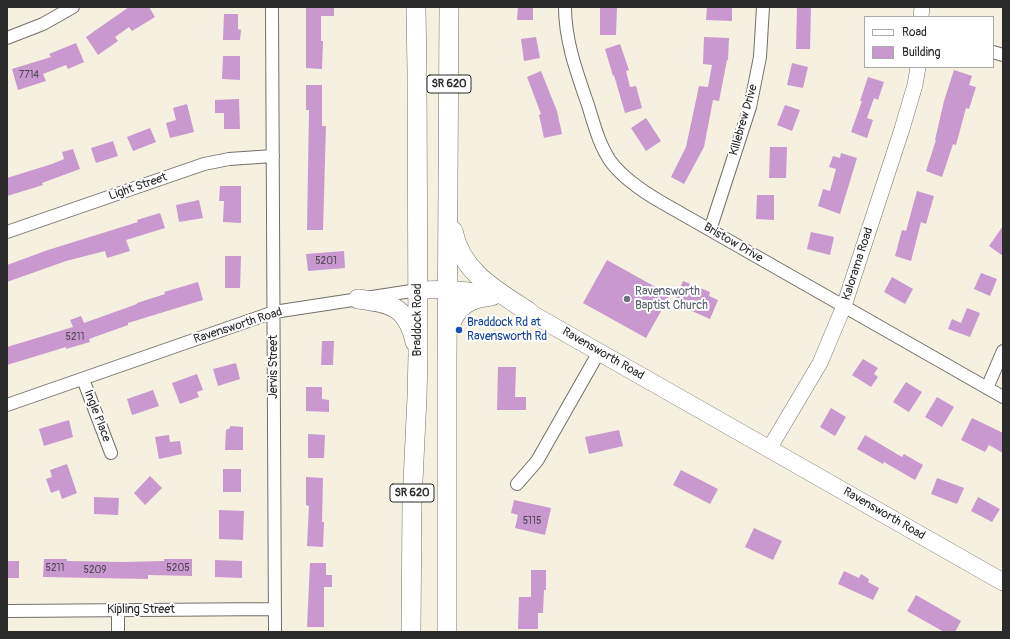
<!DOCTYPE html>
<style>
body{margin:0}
#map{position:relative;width:1010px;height:639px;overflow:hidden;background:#f5f0e0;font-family:Pangolin,sans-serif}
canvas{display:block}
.frame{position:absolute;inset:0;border:8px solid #2b2b2b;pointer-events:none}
.legend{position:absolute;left:864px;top:16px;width:130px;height:52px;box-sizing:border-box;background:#fff;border:1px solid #aaa;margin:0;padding:5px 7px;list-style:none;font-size:12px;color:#2b2b2b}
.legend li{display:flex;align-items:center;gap:8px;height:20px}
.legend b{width:20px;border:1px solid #aaa}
</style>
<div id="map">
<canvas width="1010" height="639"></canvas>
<div class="frame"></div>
<ul class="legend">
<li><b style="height:5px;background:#fff"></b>Road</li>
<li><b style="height:11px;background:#c998cf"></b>Building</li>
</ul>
</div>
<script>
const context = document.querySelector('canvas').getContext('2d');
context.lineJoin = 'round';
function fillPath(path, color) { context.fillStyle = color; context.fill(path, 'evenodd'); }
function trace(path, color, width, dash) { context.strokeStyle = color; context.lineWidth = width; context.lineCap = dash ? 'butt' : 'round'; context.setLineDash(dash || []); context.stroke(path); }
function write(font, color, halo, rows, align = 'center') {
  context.font = font + ' Pangolin,sans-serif'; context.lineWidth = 4; context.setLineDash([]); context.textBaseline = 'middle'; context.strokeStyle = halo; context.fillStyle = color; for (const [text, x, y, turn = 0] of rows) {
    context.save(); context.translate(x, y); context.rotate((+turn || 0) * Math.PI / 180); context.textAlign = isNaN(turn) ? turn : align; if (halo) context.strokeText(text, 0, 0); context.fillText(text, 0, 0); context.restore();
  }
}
fillPath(new Path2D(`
 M 129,7 L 149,7 L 155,17 L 132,31 L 129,27 L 115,37 L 118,41 L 98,55 L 86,37 Z
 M 306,7 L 334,7 L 334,16 L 321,16 L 321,41 L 323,41 L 322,69 L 306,68 Z
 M 518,7 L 533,7 L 533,20 L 517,20 Z
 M 600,7 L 617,7 L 616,35 L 600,35 Z
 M 707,7 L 732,7 L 732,21 L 706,20 Z
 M 797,7 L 811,7 L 810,49 L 796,49 Z
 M 224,14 L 238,14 L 238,29 L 241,30 L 240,40 L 223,40 Z
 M 536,37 L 540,58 L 524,61 L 521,39 Z
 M 704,37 L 729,38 L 728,60 L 727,60 L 719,101 L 713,100 L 704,147 L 684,184 L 671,177 L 686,147 L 699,86 L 708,87 L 712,65 L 703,64 Z
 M 76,43 L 84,62 L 68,69 L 66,65 L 43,74 L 46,81 L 18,90 L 12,69 L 51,57 L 49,54 Z
 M 620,44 L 629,70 L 626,71 L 630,87 L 636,86 L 642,108 L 625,113 L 614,75 L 613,76 L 605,49 Z
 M 223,56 L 240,56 L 240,80 L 222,79 Z
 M 792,63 L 808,67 L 803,88 L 787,85 Z
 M 954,70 L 972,76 L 969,85 L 976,87 L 969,109 L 966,108 L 956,145 L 953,144 L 942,177 L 926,171 L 936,140 L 935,140 L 944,101 Z
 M 541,71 L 557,111 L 562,134 L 544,138 L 539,115 L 541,114 L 527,77 Z
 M 868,77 L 884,82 L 878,100 L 874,98 L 867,118 L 873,120 L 867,138 L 851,132 L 862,101 L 860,101 Z
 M 306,85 L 322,85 L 322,126 L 326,126 L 323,230 L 307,230 L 309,110 L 306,110 Z
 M 239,99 L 240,129 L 224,129 L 224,113 L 215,113 L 215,100 Z
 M 187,104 L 194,132 L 170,138 L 166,123 L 176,120 L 173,108 Z
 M 785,105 L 800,110 L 792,131 L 777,125 Z
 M 646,118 L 661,141 L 646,151 L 631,128 Z
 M 150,128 L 156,142 L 133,151 L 127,137 Z
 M 113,141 L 118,156 L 96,163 L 91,148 Z
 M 770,147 L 787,147 L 786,178 L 769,178 Z
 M 73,149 L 80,169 L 42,183 L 43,185 L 7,196 L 7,178 L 52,164 L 64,159 L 62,152 Z
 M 841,153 L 857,158 L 840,214 L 818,206 L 823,189 L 830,191 L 836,169 L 829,167 L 833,156 L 840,158 Z
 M 220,186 L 241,186 L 241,223 L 223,222 L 224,201 L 219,201 Z
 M 917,191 L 934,196 L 926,224 L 921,222 L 911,261 L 895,256 L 902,230 L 906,231 Z
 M 757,195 L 774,195 L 774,220 L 756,219 Z
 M 199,200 L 203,218 L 179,222 L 176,205 Z
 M 160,213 L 165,228 L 126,240 L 130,251 L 107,258 L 105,251 L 66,261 L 7,282 L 7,265 L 48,250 L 138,222 L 137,220 Z
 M 1003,226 L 1003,256 L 989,246 Z
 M 811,232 L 834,237 L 830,255 L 807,249 Z
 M 344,251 L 345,268 L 308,271 L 306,254 Z
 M 225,256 L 241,256 L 240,288 L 225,288 Z
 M 607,260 L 670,295 L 646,338 L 583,303 Z
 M 981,273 L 997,279 L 990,296 L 974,289 Z
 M 892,277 L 913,289 L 905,304 L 884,292 Z
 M 683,281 L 710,292 L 709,296 L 718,300 L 710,319 L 674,303 Z
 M 198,282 L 203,300 L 128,323 L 128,325 L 89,339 L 90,342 L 66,349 L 66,347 L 7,365 L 7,347 L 73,327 L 70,320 L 81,316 L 84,323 L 137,304 L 137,303 L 165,294 L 164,292 Z
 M 967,308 L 980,313 L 970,337 L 948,329 L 952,319 L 961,323 Z
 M 322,341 L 334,341 L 333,365 L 321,365 Z
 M 863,359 L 878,368 L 874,374 L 878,377 L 871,387 L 852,375 Z
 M 236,363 L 240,379 L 218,386 L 213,369 Z
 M 498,367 L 516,367 L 515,397 L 526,397 L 526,410 L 497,410 Z
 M 197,374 L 203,390 L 197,392 L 199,397 L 180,404 L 172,383 Z
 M 906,382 L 922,392 L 909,412 L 893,402 Z
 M 306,387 L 322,387 L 322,399 L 329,400 L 329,412 L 306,411 Z
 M 153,390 L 159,406 L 132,415 L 127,399 Z
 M 937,397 L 954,407 L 942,427 L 925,417 Z
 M 831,408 L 846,417 L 835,436 L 820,427 Z
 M 972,418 L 1003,433 L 1003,453 L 989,445 L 985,452 L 961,440 Z
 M 69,420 L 73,437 L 44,446 L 39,429 Z
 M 230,426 L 243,427 L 243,450 L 225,450 L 226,430 L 230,428 Z
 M 619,430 L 623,446 L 589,454 L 585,437 Z
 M 308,434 L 325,435 L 324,458 L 308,458 Z
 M 169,435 L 170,442 L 180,441 L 182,454 L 159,459 L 155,437 Z
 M 865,435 L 902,457 L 904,454 L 923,465 L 915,480 L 884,462 L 883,464 L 857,449 Z
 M 67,464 L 77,493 L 62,499 L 59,490 L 51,493 L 46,479 L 52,477 L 50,470 Z
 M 223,469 L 241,469 L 241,492 L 223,492 Z
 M 681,470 L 718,489 L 710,504 L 673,485 Z
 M 150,476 L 162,488 L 145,505 L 134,493 Z
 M 306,477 L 323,478 L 322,522 L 324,522 L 323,547 L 307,546 L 309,506 L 306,505 Z
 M 937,478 L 964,488 L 957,504 L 931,494 Z
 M 94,497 L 119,498 L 118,515 L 94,514 Z
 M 978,497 L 1000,509 L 992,522 L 971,511 Z
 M 514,500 L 551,508 L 545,535 L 515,528 L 518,515 L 511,513 Z
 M 219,510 L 244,511 L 243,540 L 219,539 Z
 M 754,528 L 782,541 L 773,560 L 745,547 Z
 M 44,559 L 67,559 L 67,561 L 124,562 L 164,561 L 164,559 L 192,559 L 192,576 L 148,575 L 148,579 L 43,577 Z
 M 215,560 L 242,561 L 242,578 L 215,577 Z
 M 7,561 L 19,561 L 19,578 L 7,578 Z
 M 310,563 L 326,563 L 326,575 L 332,575 L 332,587 L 324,587 L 324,627 L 307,627 Z
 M 531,570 L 546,570 L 546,590 L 544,590 L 543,613 L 538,613 L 538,629 L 518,629 L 519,597 L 531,597 Z
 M 844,571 L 859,578 L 861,574 L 869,579 L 868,582 L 879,588 L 873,600 L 838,584 Z
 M 916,595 L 961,621 L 955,632 L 944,632 L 907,611 Z`), '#c998cf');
const minor = new Path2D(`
 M 272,7 L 275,632
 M 565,7 C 565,41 577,73 588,105 C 594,124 599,145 611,162 C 624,179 642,191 661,202 L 1003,397
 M 7,38 L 43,24 L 73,7
 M 993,52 L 1003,55
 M 710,230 L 750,107 L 760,57 L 763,7
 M 7,232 L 204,164 L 229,159 L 273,156
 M 83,379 L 111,453
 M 987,388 L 1003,351
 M 7,405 L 274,312 L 418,290
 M 517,484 L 537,461 L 599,352
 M 118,610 L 118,632
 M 7,611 L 275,609`);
const tertiary = new Path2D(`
 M 921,17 L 922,7
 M 769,449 L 820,363 L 844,306 L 902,129 L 915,85 L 918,67`);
const secondary = new Path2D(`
 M 418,290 C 444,289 468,289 493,296
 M 518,306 L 1003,582`);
const primary = new Path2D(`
 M 453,231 C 462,273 496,290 529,312
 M 358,299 C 390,303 407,306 415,342
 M 449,329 C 456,306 469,298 492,296
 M 411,632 L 412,502 L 417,397 L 418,355 L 417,72 L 416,7
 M 447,632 L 447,364 L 449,7`);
trace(minor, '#72706a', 14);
trace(tertiary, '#72706a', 16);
trace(secondary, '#72706a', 18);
trace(primary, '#72706a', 20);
trace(minor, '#fff', 12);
trace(tertiary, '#fff', 15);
trace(secondary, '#fff', 17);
trace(primary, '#fff', 19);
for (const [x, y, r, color] of [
 [627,299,4,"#6b7280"],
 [459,330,4,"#1a4fb4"]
]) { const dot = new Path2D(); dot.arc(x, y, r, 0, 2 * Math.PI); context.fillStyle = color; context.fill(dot); trace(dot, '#fff', 1.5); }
write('10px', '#524654', null, [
 ["7714",29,75],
 ["5201",326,261],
 ["5211",75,337],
 ["5115",532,521],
 ["5211",55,568],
 ["5205",178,568],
 ["5209",95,570]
]);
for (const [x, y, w] of [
 [449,84,44],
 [412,493,44]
]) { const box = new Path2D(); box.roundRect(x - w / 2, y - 9, w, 18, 3); context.fillStyle = '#fff'; context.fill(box); trace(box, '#2b2b2b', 1); }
write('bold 11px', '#2b2b2b', null, [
 ["SR 620",449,84],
 ["SR 620",412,493]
]);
write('12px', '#2b2b2b', '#fff', [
 ["Killebrew Drive",744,120,-74],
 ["Light Street",138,187,-19],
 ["Bristow Drive",733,243,30],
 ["Kalorama Road",858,264,-72],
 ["Braddock Road",418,320,-90],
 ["Ravensworth Road",238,326,-18],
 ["Ravensworth Road",603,354,30],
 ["Jervis Street",274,367,-90],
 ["Ingle Place",97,416,69],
 ["Ravensworth Road",884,514,30],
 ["Kipling Street",141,610]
]);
write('12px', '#5b616d', '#fff', [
 ["Ravensworth",635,292],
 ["Baptist Church",635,306]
], 'left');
write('12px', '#164399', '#fff', [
 ["Braddock Rd at",467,323],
 ["Ravensworth Rd",467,337]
], 'left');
</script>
